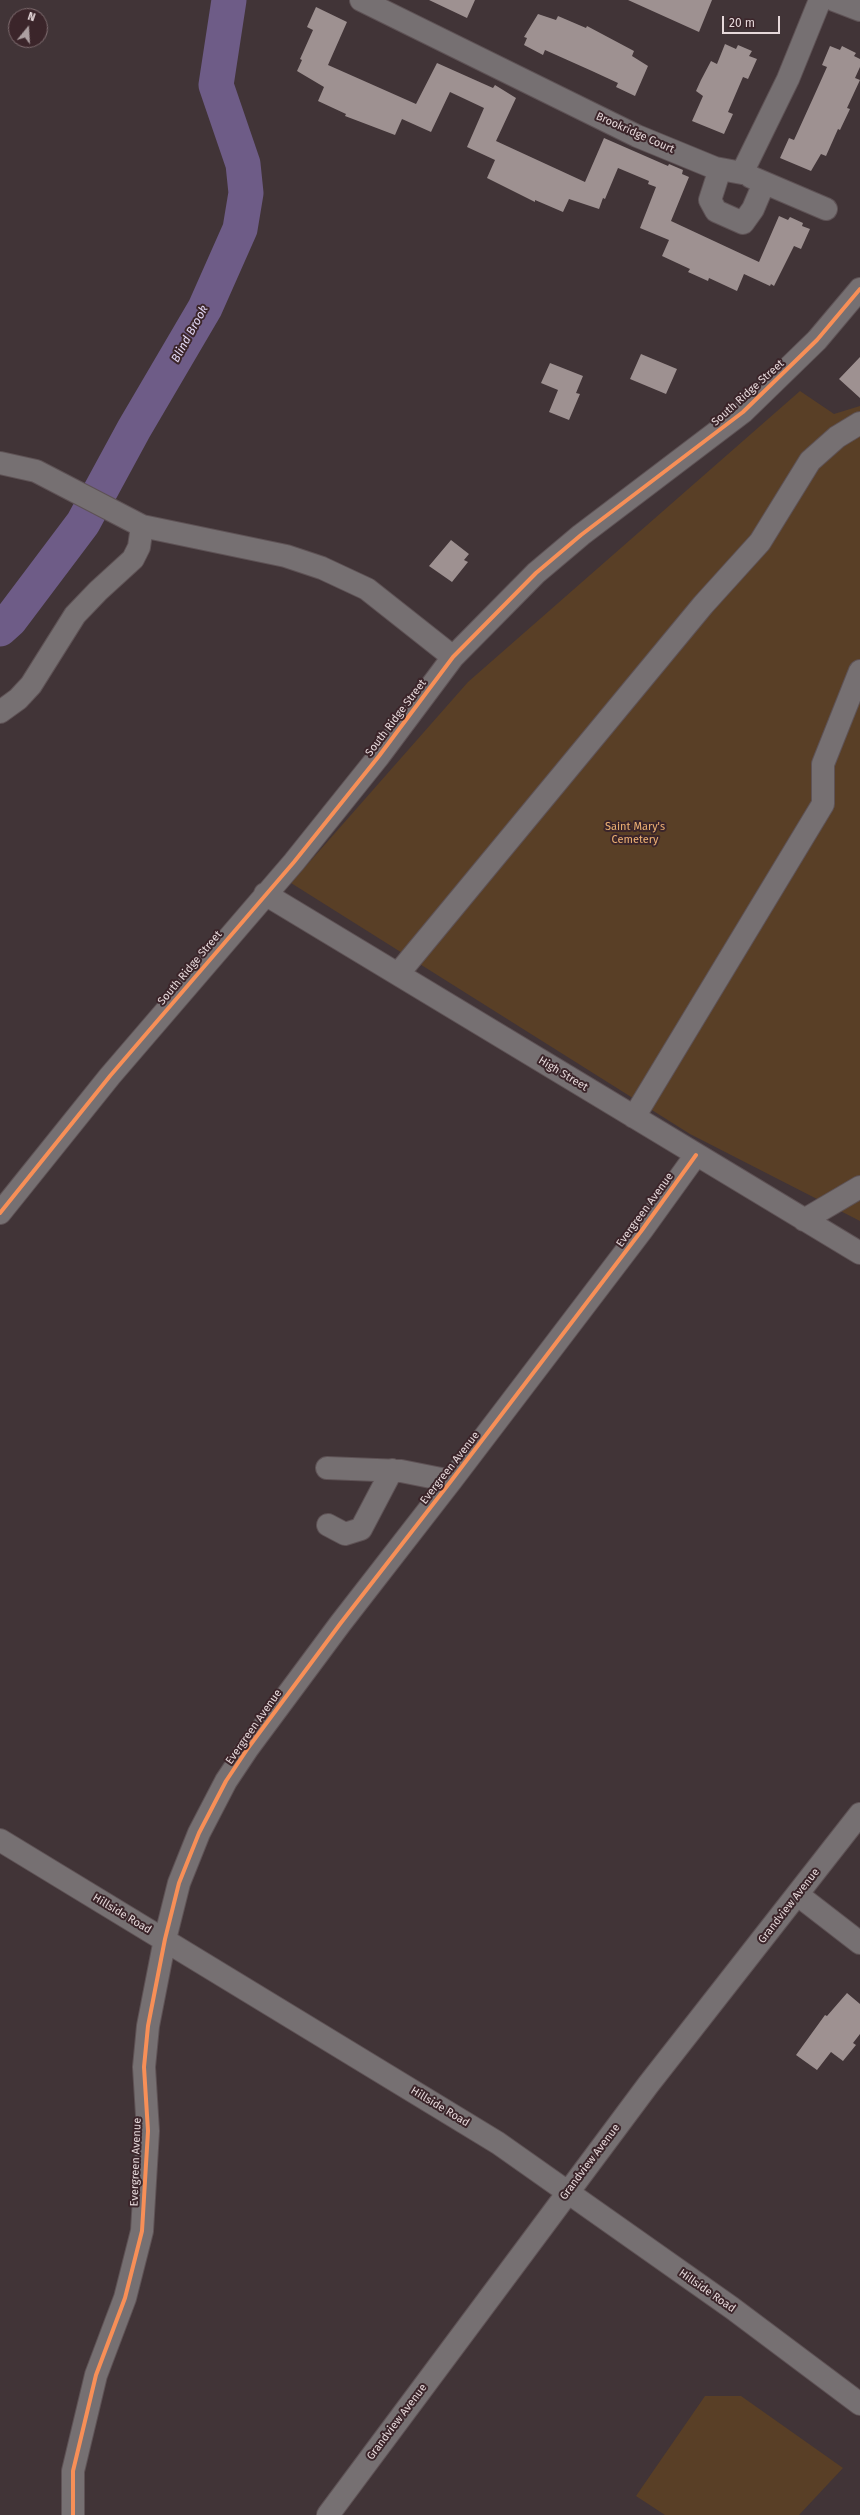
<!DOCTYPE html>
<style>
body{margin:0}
#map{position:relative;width:860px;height:2515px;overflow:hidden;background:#413437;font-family:"Fira Sans",sans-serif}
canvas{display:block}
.north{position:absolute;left:8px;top:8px;width:40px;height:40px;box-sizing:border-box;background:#3b252a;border:1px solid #7f6d70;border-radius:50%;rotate:18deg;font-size:11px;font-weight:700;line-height:16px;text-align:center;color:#e6d8da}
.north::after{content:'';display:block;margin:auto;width:14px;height:18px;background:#ac9fa1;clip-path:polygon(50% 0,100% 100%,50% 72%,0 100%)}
.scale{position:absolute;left:722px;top:16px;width:58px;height:18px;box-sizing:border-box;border:2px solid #e6d8da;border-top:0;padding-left:5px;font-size:12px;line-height:14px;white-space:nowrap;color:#e6d8da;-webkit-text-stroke:3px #3b252a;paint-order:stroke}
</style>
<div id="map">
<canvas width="860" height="2515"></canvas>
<div class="north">N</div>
<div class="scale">20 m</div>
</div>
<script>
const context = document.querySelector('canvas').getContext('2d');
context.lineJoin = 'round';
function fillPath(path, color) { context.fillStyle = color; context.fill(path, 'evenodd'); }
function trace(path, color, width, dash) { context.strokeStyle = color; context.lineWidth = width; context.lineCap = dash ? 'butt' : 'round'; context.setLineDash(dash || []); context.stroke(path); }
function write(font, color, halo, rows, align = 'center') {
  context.font = font + ' "Fira Sans",sans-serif'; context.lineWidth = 4; context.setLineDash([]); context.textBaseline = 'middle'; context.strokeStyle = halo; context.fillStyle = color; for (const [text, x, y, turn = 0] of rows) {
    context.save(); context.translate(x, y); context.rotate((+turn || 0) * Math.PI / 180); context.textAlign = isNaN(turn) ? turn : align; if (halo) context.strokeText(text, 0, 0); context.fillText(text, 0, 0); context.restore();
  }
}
fillPath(new Path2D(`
 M 800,391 L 834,414 L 860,406 L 860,1221 L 690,1134 L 291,883 L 468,682 Z
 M 705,2396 L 741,2396 L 843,2468 L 799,2515 L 665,2515 L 636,2496 Z`), '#593f26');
trace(new Path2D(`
 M 0,629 L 10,620 L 83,523 L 134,429 L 205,308 L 240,229 L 246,193 L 243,164 L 216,85 L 229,0`), '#6e5c87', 35);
fillPath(new Path2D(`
 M 429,0 L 475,0 L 467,18 Z
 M 628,0 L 712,0 L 699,32 Z
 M 316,7 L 347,22 L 328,65 L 416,104 L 437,63 L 493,88 L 495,85 L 516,98 L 496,141 L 585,182 L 604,138 L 668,166 L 669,164 L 683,170 L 682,174 L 689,177 L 671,221 L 759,262 L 779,216 L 788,220 L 790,217 L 803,223 L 802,226 L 810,229 L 801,249 L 794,246 L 774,286 L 771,284 L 770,286 L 744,274 L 737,291 L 709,278 L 708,281 L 688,272 L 690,269 L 662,256 L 669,240 L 640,228 L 656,187 L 648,184 L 649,181 L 618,168 L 605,199 L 603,198 L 599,209 L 569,199 L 563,212 L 535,200 L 535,202 L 487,178 L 495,160 L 467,147 L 484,108 L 450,92 L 431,132 L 402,119 L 395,135 L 345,116 L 346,114 L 318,101 L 324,87 L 297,71 L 302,60 L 300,59 L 313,30 L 307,27 Z
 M 538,14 L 556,20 L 558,16 L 586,28 L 587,26 L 634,51 L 632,56 L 648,66 L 635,96 L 616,87 L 618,83 L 592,71 L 545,50 L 543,55 L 524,45 L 527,38 L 524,37 Z
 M 725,44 L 736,49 L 738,45 L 752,51 L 749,56 L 757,59 L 748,79 L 743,77 L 728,112 L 733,114 L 724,134 L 692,121 L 703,96 L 696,91 L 701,80 L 711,61 L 717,64 Z
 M 830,46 L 840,50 L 842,46 L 856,53 L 854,56 L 860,59 L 860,67 L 855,78 L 860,80 L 847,108 L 850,109 L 840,130 L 838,129 L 826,156 L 821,154 L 811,171 L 780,158 L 789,138 L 794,140 L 814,96 L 827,67 L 822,65 Z
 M 641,354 L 677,369 L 666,394 L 630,379 Z
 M 860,357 L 860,398 L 839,379 Z
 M 550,363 L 583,376 L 576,393 L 580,394 L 569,420 L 549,412 L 558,390 L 541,383 Z
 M 451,540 L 469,554 L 464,560 L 468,562 L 452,582 L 429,566 Z
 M 847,1993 L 860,2004 L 860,2034 L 853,2043 L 856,2045 L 843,2061 L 831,2052 L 817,2070 L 796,2055 L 825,2015 L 827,2016 Z`), '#9e9191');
const minor = new Path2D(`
 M 361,0 L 637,136 L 715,168 L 742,173 L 788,79 L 820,0
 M 834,0 L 860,10
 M 720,169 L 710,200 L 716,211 L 743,223 L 753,209 L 764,183
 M 751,177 L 826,209
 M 0,463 L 36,471 L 142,526 L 286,556 L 322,568 L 367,589 L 453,657
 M 0,712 L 18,699 L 31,685 L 75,615 L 98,591 L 133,559 L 139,547 L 142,526
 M 265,894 L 860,1253
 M 398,974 L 703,605 L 760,542 L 810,461 L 837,437 L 860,423
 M 634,1117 L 823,804 L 823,764 L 860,671
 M 0,1213 L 110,1076 L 294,862 L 379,756 L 453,657 L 536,573 L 581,535 L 743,412 L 817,340 L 860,289
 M 804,1220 L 860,1187
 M 327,1468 L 401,1471 L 451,1481
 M 328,1525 L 345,1534 L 361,1529 L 392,1470
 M 0,1840 L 498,2143 L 732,2308 L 860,2404
 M 798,1895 L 860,1943
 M 73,2515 L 73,2471 L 96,2375 L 125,2298 L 142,2231 L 148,2131 L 144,2067 L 148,2026 L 165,1939 L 179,1883 L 199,1833 L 226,1781 L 248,1748 L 340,1624 L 451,1481 L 642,1230 L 696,1155
 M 328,2515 L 648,2085 L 860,1814`);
trace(minor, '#5e5255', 24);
trace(minor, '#767072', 22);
trace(new Path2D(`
 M 0,1213 L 110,1076 L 294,862 L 379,756 L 453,657 L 536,573 L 581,535 L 743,412 L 817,340 L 860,289
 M 73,2515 L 73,2471 L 96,2375 L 125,2298 L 142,2231 L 148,2131 L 144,2067 L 148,2026 L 165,1939 L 179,1883 L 199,1833 L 226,1781 L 248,1748 L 340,1624 L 451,1481 L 642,1230 L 696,1155`), '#f78f57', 4);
write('11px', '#e6d8da', '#3b252a', [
 ["Brookridge Court",635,133,24],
 ["South Ridge Street",748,393,-42],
 ["South Ridge Street",396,718,-53],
 ["South Ridge Street",190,968,-50],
 ["High Street",563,1074,31],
 ["Evergreen Avenue",645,1210,-54],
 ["Evergreen Avenue",450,1468,-52],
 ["Evergreen Avenue",254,1727,-55],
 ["Grandview Avenue",789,1906,-52],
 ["Hillside Road",122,1914,31],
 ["Hillside Road",440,2107,31],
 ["Evergreen Avenue",136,2162,-88],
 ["Grandview Avenue",590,2162,-53],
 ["Hillside Road",707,2291,35],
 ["Grandview Avenue",397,2422,-53]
]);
write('11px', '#eeb174', '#3b252a', [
 ["Saint Mary's",635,827],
 ["Cemetery",635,840]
]);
write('italic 12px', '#e3d8f6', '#3b252a', [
 ["Blind Brook",190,334,-61]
]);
</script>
